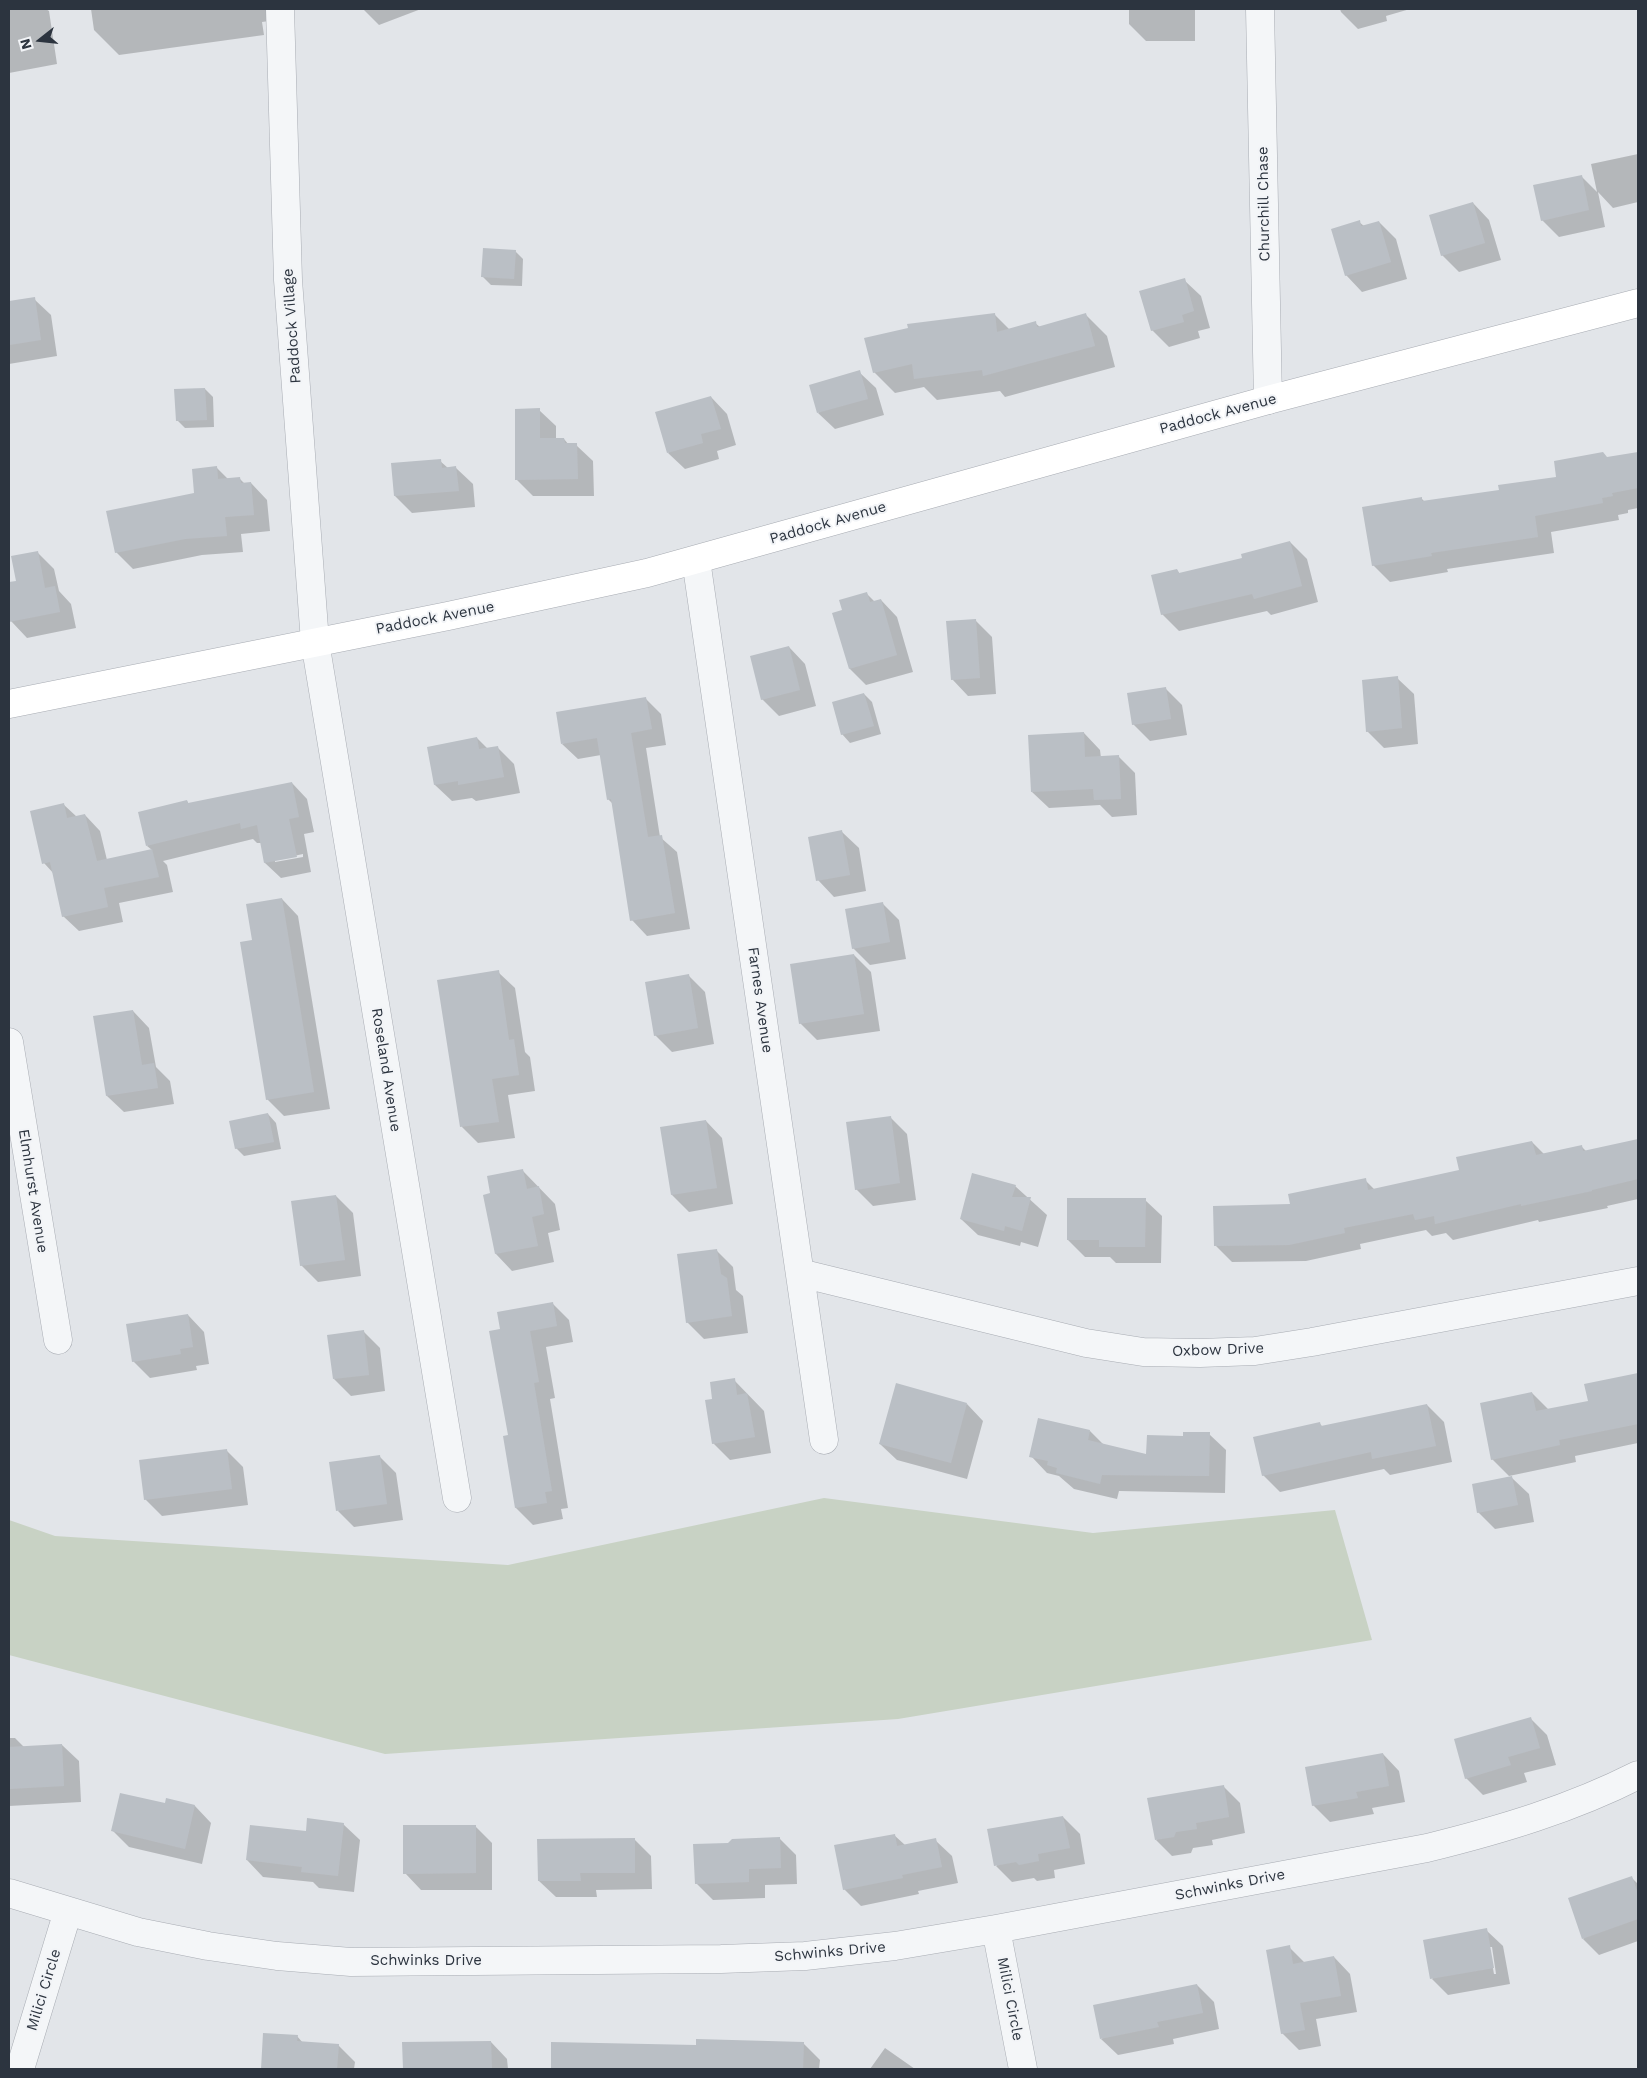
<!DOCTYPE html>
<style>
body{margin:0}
#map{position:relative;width:1647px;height:2078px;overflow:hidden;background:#e2e5e9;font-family:"Work Sans",sans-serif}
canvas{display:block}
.frame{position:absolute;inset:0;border:10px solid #2c343f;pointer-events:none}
.north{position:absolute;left:15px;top:15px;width:50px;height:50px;-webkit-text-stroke:4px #f2f4f7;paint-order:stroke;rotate:254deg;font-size:14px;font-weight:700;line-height:20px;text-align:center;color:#2c343f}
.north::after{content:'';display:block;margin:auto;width:18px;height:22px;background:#2c343f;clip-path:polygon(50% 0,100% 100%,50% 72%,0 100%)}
</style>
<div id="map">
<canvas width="1647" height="2078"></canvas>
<div class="frame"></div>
<div class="north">N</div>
</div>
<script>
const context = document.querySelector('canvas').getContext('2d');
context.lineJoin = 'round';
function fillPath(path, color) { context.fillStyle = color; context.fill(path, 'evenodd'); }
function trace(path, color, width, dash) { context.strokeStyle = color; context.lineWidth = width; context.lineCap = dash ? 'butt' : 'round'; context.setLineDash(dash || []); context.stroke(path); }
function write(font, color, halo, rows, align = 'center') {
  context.font = font + ' "Work Sans",sans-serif'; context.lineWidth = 4; context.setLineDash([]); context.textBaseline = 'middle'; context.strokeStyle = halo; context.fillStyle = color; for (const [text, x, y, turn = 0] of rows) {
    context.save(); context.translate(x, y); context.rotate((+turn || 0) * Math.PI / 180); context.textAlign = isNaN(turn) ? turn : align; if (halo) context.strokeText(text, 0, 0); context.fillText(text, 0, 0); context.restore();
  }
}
fillPath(new Path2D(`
 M 824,1498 L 1093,1533 L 1335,1510 L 1372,1640 L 898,1719 L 385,1754 L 9,1655 L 9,1520 L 55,1536 L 508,1565 Z`), '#c8d2c4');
fillPath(new Path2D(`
 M 9,9 L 46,9 L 49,11 L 57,64 L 9,73 Z
 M 91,9 L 267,9 L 269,21 L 262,22 L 264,35 L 119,55 L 94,30 Z
 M 363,9 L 421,9 L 379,25 Z
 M 1129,9 L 1195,9 L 1195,41 L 1146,41 L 1129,24 Z
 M 1340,9 L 1410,9 L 1386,16 L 1387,21 L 1358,29 L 1341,12 Z
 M 1638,154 L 1638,202 L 1613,208 L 1598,192 L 1605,227 L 1559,237 L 1542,220 L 1581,176 L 1597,192 L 1591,164 Z
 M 1473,203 L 1489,220 L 1501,260 L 1459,272 L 1442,255 Z
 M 1359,222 L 1364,226 L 1379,222 L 1396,239 L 1407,279 L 1362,292 L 1346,275 Z
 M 515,251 L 523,259 L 522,286 L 491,285 L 483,277 Z
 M 1184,280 L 1201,296 L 1210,328 L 1198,331 L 1200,338 L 1169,347 L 1152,330 Z
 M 34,299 L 51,315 L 57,356 L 9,364 L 9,303 Z
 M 994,314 L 1010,330 L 1035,323 L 1040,327 L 1086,315 L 1107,336 L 1115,367 L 1005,397 L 1000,391 L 937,400 L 924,387 L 895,393 L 874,372 Z
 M 859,372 L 876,388 L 884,415 L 835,429 L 818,413 Z
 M 205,389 L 213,397 L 214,427 L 185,428 L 177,420 Z
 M 711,397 L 727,414 L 736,445 L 717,451 L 719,459 L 685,469 L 668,453 Z
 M 539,410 L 556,426 L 556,439 L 564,439 L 569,445 L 576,445 L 593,461 L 594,496 L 533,496 L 517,480 Z
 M 1638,453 L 1638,508 L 1628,510 L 1628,513 L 1618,515 L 1619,520 L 1551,532 L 1554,553 L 1447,569 L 1448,572 L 1390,582 L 1373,565 L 1421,498 L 1425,502 L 1500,491 L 1558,478 L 1607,458 Z
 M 440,461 L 448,468 L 456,468 L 473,484 L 475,507 L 412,513 L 395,496 L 393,465 Z
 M 217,468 L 228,479 L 240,479 L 245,484 L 251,483 L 267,500 L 270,531 L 241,534 L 243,552 L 202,555 L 133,569 L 116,552 L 195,494 Z
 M 1290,542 L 1307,559 L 1318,602 L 1271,615 L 1267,611 L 1179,631 L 1162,614 L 1177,570 L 1180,574 L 1244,559 Z
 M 38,553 L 54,569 L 59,591 L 71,604 L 76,628 L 27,638 L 11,621 L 9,611 L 9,583 L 17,582 Z
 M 867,594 L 875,602 L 881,600 L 897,617 L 913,672 L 866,685 L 850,669 L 844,611 Z
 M 975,620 L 992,637 L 996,694 L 968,696 L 952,679 Z
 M 789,647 L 805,664 L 816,706 L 779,716 L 762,699 Z
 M 1397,678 L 1414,694 L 1418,744 L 1384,748 L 1367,731 Z
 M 1165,688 L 1182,705 L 1187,735 L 1150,741 L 1133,724 Z
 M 864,694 L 872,702 L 881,734 L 850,743 L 842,734 Z
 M 646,699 L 661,714 L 666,745 L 646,748 L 660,837 L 677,852 L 690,929 L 647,936 L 632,920 L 614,805 L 608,799 L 601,755 L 578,759 L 562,744 Z
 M 1084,733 L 1100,750 L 1101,758 L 1118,756 L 1135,773 L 1137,815 L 1112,817 L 1100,805 L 1049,808 L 1032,792 Z
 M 477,738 L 488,749 L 497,747 L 514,764 L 520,793 L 476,801 L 472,798 L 452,801 L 435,785 L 428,748 Z
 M 292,783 L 307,799 L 314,832 L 304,834 L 311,872 L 281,878 L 265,863 L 261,843 L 257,843 L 253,839 L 163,861 L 167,865 L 173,892 L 119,903 L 123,922 L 79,931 L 63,916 L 54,874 L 44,863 L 63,804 L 77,817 L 85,815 L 100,831 L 107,860 L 152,850 L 147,846 L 187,801 L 189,804 ZM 303,854 L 303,857 L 275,862 L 275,860 Z
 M 842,832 L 859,848 L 866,891 L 834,897 L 818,880 Z
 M 282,899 L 298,916 L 330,1109 L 284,1116 L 267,1099 L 254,941 Z
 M 882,903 L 899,920 L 906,959 L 870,965 L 853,948 Z
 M 854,955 L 871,972 L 880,1031 L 817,1040 L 800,1023 Z
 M 498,972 L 515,988 L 525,1052 L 530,1057 L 535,1091 L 508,1095 L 515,1138 L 478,1143 L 462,1127 Z
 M 688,975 L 705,992 L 714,1044 L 672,1052 L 655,1035 Z
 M 133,1011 L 149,1028 L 156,1067 L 170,1081 L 174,1104 L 124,1112 L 107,1096 Z
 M 268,1114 L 276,1123 L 281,1149 L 244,1156 L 236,1148 Z
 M 890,1117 L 907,1134 L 916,1200 L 873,1206 L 856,1189 Z
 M 706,1121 L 722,1138 L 733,1204 L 689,1212 L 672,1195 L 661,1128 Z
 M 1638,1140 L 1638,1199 L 1607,1206 L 1608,1208 L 1539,1222 L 1538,1220 L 1453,1240 L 1446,1233 L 1432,1236 L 1426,1230 L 1360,1244 L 1361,1249 L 1306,1261 L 1232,1262 L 1215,1245 L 1292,1206 L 1365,1180 L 1375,1190 L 1460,1171 L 1532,1142 L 1545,1155 L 1582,1147 L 1587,1152 Z
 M 523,1171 L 555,1204 L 560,1230 L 548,1233 L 554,1262 L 512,1271 L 496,1254 L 484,1196 L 491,1194 Z
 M 1015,1186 L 1047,1215 L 1038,1247 L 1021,1242 L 1020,1246 L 978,1235 L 961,1219 Z
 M 336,1196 L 353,1213 L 361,1276 L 318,1282 L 301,1265 Z
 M 1145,1200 L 1162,1216 L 1161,1263 L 1116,1263 L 1110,1257 L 1085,1257 L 1068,1240 Z
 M 716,1250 L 733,1267 L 736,1290 L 743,1296 L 748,1333 L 704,1339 L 687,1322 Z
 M 552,1303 L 569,1320 L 573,1342 L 546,1347 L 555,1398 L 550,1399 L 568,1508 L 561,1509 L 563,1519 L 533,1525 L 516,1508 L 505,1437 L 509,1436 L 501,1331 Z
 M 188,1315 L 204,1332 L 209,1364 L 196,1366 L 197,1370 L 150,1378 L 133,1361 Z
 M 363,1331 L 380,1348 L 385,1391 L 351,1396 L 334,1379 Z
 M 1638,1374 L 1638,1443 L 1575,1456 L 1576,1462 L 1509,1476 L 1492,1459 L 1532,1393 L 1549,1410 L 1589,1402 L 1586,1385 Z
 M 734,1380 L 764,1411 L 771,1453 L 730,1460 L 713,1443 L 714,1400 Z
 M 967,1404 L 983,1421 L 967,1479 L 897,1460 L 880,1444 Z
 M 1427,1405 L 1444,1422 L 1452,1462 L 1390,1475 L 1384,1469 L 1280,1492 L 1263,1475 L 1320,1424 L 1323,1427 Z
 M 1090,1431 L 1104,1445 L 1148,1456 L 1184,1437 L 1209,1434 L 1226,1450 L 1225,1493 L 1119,1491 L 1117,1499 L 1074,1489 L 1059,1476 L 1047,1473 L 1031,1456 Z
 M 227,1451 L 243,1467 L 248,1505 L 162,1516 L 145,1499 Z
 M 379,1456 L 396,1473 L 403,1520 L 354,1527 L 338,1511 Z
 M 1512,1478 L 1529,1494 L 1534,1522 L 1495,1529 L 1478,1512 Z
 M 1530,1718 L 1547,1735 L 1556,1765 L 1524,1773 L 1527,1782 L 1483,1795 L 1466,1778 Z
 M 9,1738 L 15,1738 L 24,1747 L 62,1745 L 79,1761 L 81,1802 L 9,1806 Z
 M 1383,1754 L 1399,1771 L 1405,1802 L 1372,1808 L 1374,1814 L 1330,1822 L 1313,1805 Z
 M 1223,1786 L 1240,1803 L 1245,1833 L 1212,1840 L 1213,1845 L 1193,1848 L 1191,1853 L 1172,1856 L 1156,1840 Z
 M 166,1805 L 195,1806 L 211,1823 L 202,1864 L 129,1847 L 112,1830 Z
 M 1063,1817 L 1080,1834 L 1085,1864 L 1054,1870 L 1055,1878 L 1037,1881 L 1034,1878 L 1012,1882 L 996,1866 Z
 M 343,1824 L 360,1840 L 354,1892 L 319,1888 L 313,1882 L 263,1877 L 247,1860 L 307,1832 Z
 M 475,1826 L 492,1843 L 492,1890 L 421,1890 L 405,1873 Z
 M 894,1835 L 905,1845 L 935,1840 L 952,1856 L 958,1883 L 918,1891 L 919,1894 L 861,1906 L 844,1889 Z
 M 779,1838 L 796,1855 L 797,1884 L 765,1885 L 765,1898 L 713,1900 L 696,1883 L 729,1844 Z
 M 634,1839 L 651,1856 L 652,1889 L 596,1890 L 597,1897 L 556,1897 L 539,1881 Z
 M 1632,1878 L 1638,1884 L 1638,1941 L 1599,1955 L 1583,1939 Z
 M 1486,1930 L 1503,1946 L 1510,1984 L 1448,1995 L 1432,1979 ZM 1489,1947 L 1492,1947 L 1496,1974 L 1494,1974 Z
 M 1289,1947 L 1305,1963 L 1334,1957 L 1350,1974 L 1357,2012 L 1316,2019 L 1321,2046 L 1299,2050 L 1282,2033 Z
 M 1197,1985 L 1214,2002 L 1219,2029 L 1173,2039 L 1174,2044 L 1118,2055 L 1101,2039 Z
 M 265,2034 L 297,2036 L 303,2043 L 338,2045 L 355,2062 L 354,2069 L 262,2069 Z
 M 491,2042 L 507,2059 L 508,2069 L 404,2069 L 403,2043 Z
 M 552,2043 L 697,2046 L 803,2043 L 820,2060 L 819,2069 L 552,2069 Z
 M 885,2048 L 915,2069 L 870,2069 Z`), '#0003');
fillPath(new Path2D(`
 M 1582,175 L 1589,210 L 1541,221 L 1533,185 Z
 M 1473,202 L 1485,243 L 1441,256 L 1429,215 Z
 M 1360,220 L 1361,226 L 1379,221 L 1391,262 L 1345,276 L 1331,229 Z
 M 483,248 L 516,250 L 514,279 L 481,277 Z
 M 1185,278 L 1194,311 L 1182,315 L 1184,322 L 1151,331 L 1139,291 Z
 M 35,297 L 41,340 L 9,345 L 9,301 Z
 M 995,313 L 997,332 L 1036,321 L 1037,327 L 1086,313 L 1095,346 L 983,376 L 982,370 L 914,379 L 912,364 L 873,373 L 864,338 L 908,328 L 907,324 Z
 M 860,370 L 868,399 L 817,413 L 809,385 Z
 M 205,388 L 207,420 L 176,421 L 174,389 Z
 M 711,396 L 721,429 L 701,434 L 703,443 L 667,453 L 655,412 Z
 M 540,408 L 540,438 L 564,438 L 565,443 L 577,443 L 578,479 L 515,480 L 515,409 Z
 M 1603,452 L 1607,457 L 1638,452 L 1638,488 L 1612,493 L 1613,496 L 1602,498 L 1603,503 L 1535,516 L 1538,537 L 1431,553 L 1432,556 L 1372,566 L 1362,507 L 1422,497 L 1422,501 L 1499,490 L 1498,485 L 1556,477 L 1554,461 Z
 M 441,459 L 442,468 L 456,466 L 459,491 L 394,496 L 391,463 Z
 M 217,466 L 218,479 L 240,477 L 241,483 L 251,482 L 254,515 L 225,517 L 227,536 L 185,539 L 115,553 L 106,511 L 194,493 L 192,469 Z
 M 1290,541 L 1302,586 L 1254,599 L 1252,594 L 1161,615 L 1151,575 L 1177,569 L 1179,573 L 1242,558 L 1241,554 Z
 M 38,551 L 45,588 L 55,586 L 60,612 L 9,622 L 9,582 L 16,581 L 11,556 Z
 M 867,592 L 870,602 L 881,599 L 897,655 L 849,669 L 832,613 L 842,610 L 839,600 Z
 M 976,619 L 980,678 L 951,680 L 946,621 Z
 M 789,646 L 800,690 L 761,700 L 750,656 Z
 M 1398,676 L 1402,728 L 1366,732 L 1362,680 Z
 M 1166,687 L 1171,719 L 1132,725 L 1127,693 Z
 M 864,693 L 874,726 L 841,735 L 832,702 Z
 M 646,697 L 652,729 L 631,733 L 648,837 L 662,835 L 675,913 L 630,921 L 611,799 L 607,800 L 597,738 L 561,744 L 556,712 Z
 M 1084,732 L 1085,757 L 1119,755 L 1121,799 L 1094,800 L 1093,789 L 1031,792 L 1028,735 Z
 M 477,737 L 479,749 L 498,746 L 504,777 L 458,785 L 458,781 L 434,785 L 427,747 Z
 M 292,782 L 299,817 L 289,819 L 297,857 L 264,863 L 257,825 L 241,829 L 240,823 L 146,846 L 138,812 L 187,800 L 188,803 Z
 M 64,803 L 67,818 L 85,814 L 97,861 L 152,849 L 159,877 L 104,888 L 108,907 L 62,917 L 50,862 L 42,864 L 30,811 Z
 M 842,830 L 850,875 L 816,881 L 808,837 Z
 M 282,898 L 314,1092 L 266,1100 L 240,942 L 252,940 L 246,904 Z
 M 883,902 L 890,942 L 852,949 L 845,909 Z
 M 854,954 L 864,1014 L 799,1024 L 790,964 Z
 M 499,970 L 509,1040 L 514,1039 L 519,1075 L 492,1079 L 499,1122 L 460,1127 L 437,980 Z
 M 689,974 L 698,1028 L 654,1036 L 645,982 Z
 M 133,1010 L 142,1065 L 154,1063 L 158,1088 L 106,1096 L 93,1016 Z
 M 268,1113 L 274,1142 L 235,1149 L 229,1121 Z
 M 891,1116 L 900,1183 L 855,1190 L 846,1122 Z
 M 706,1120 L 717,1188 L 671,1195 L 660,1127 Z
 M 1638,1139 L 1638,1179 L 1592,1190 L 1592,1191 L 1521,1206 L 1521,1204 L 1435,1224 L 1434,1216 L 1415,1220 L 1413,1214 L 1344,1228 L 1345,1233 L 1289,1245 L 1214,1246 L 1213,1206 L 1290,1204 L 1288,1194 L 1366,1178 L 1368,1190 L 1459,1170 L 1456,1157 L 1532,1141 L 1536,1155 L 1582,1145 L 1583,1151 Z
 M 523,1169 L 527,1189 L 539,1186 L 544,1214 L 532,1217 L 538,1246 L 495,1254 L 483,1195 L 490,1193 L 487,1176 Z
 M 972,1173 L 1016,1185 L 1012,1197 L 1031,1197 L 1022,1231 L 1005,1226 L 1004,1231 L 960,1219 Z
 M 336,1195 L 345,1260 L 300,1266 L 291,1201 Z
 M 1067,1198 L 1146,1198 L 1145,1247 L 1099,1247 L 1099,1240 L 1067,1240 Z
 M 717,1249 L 721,1274 L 727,1278 L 732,1316 L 686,1323 L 677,1254 Z
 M 553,1302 L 557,1326 L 530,1331 L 539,1382 L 534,1383 L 552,1491 L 545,1492 L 547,1503 L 515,1508 L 503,1436 L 508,1435 L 489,1331 L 500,1329 L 497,1312 Z
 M 188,1314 L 193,1347 L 180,1349 L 181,1354 L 132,1362 L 126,1324 Z
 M 364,1330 L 369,1375 L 333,1379 L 327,1335 Z
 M 1638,1373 L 1638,1424 L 1559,1440 L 1560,1445 L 1491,1460 L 1480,1403 L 1532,1392 L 1536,1411 L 1588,1401 L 1584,1384 Z
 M 735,1378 L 737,1395 L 747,1393 L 755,1437 L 712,1444 L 705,1400 L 712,1399 L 710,1382 Z
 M 896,1383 L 967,1403 L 951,1463 L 879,1444 Z
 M 1427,1404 L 1436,1446 L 1372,1459 L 1371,1452 L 1262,1476 L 1253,1437 L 1320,1422 L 1321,1426 Z
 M 1038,1418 L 1090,1430 L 1088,1440 L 1146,1454 L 1147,1435 L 1183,1436 L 1183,1432 L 1210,1432 L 1209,1476 L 1102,1475 L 1100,1484 L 1056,1473 L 1057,1468 L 1047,1465 L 1048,1461 L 1029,1457 Z
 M 227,1449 L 232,1489 L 144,1500 L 139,1460 Z
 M 380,1455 L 387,1504 L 336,1511 L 329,1462 Z
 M 1512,1476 L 1518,1505 L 1477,1513 L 1472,1484 Z
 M 1531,1717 L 1540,1748 L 1508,1757 L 1511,1765 L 1465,1779 L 1454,1739 Z
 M 62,1744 L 64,1786 L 9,1789 L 9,1747 Z
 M 1383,1753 L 1389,1786 L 1356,1792 L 1358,1798 L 1312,1806 L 1305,1767 Z
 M 1224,1785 L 1229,1817 L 1196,1823 L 1197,1829 L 1176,1832 L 1174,1837 L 1155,1840 L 1147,1798 Z
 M 120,1793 L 165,1803 L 166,1798 L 195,1805 L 185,1849 L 111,1831 Z
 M 1063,1816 L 1070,1848 L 1038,1854 L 1039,1861 L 1019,1865 L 1016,1862 L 994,1866 L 987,1829 Z
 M 307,1818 L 344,1823 L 338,1876 L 301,1872 L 302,1867 L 246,1860 L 250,1825 L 306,1831 Z
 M 403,1825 L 476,1825 L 476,1873 L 403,1874 Z
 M 895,1834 L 897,1846 L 936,1838 L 942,1867 L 902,1875 L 903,1878 L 843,1890 L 834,1845 Z
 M 780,1837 L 781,1868 L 749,1869 L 749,1882 L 695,1884 L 693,1844 L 728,1843 L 732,1839 Z
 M 635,1838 L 635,1873 L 580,1873 L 581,1881 L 538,1881 L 537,1839 Z
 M 1632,1876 L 1638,1894 L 1638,1919 L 1582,1939 L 1568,1898 Z
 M 1487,1928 L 1494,1968 L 1430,1979 L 1423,1940 Z
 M 1290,1945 L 1293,1964 L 1334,1956 L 1341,1996 L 1300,2003 L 1305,2030 L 1281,2034 L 1266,1950 Z
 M 1197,1984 L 1203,2013 L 1157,2022 L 1159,2027 L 1100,2039 L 1093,2005 Z
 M 263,2033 L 298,2035 L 297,2041 L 339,2044 L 337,2069 L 261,2069 Z
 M 696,2039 L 804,2042 L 803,2069 L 551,2069 L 551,2042 L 696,2045 Z
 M 491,2041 L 492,2069 L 403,2069 L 402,2042 Z`), '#babfc5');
const street = new Path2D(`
 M 280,9 L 288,280 L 315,642 L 457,1498
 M 1260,9 L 1268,400
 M 696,560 L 824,1440
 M 9,1042 L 58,1340
 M 800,1273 L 1086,1343 L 1143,1352 L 1200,1353 L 1255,1351 L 1312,1342 L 1638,1281
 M 9,1893 L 138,1932 L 208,1946 L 277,1956 L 351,1962 L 721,1959 L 805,1956 L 895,1946 L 996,1929 L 1427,1848 C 1500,1830 1571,1809 1638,1775
 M 996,1929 L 1023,2069
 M 20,2069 L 68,1911`);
const secondary = new Path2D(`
 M 9,704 L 448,616 L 647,573 L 1268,400 L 1638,303`);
trace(street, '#a8acb3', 29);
trace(secondary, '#a8acb3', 29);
trace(street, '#f4f6f8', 28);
trace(secondary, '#fff', 28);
write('15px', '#2c343f', '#f2f4f7', [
 ["Churchill Chase",1264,204,-91],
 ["Paddock Village",292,326,-94],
 ["Paddock Avenue",1218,414,-15],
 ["Paddock Avenue",828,523,-16],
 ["Paddock Avenue",435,618,-11],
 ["Farnes Avenue",760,1000,82],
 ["Roseland Avenue",386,1070,81],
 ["Elmhurst Avenue",33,1191,81],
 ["Oxbow Drive",1218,1350,-2],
 ["Schwinks Drive",1230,1885,-11],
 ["Schwinks Drive",830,1952,-5],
 ["Schwinks Drive",426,1961],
 ["Milici Circle",44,1990,-73],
 ["Milici Circle",1010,1999,79]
]);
</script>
